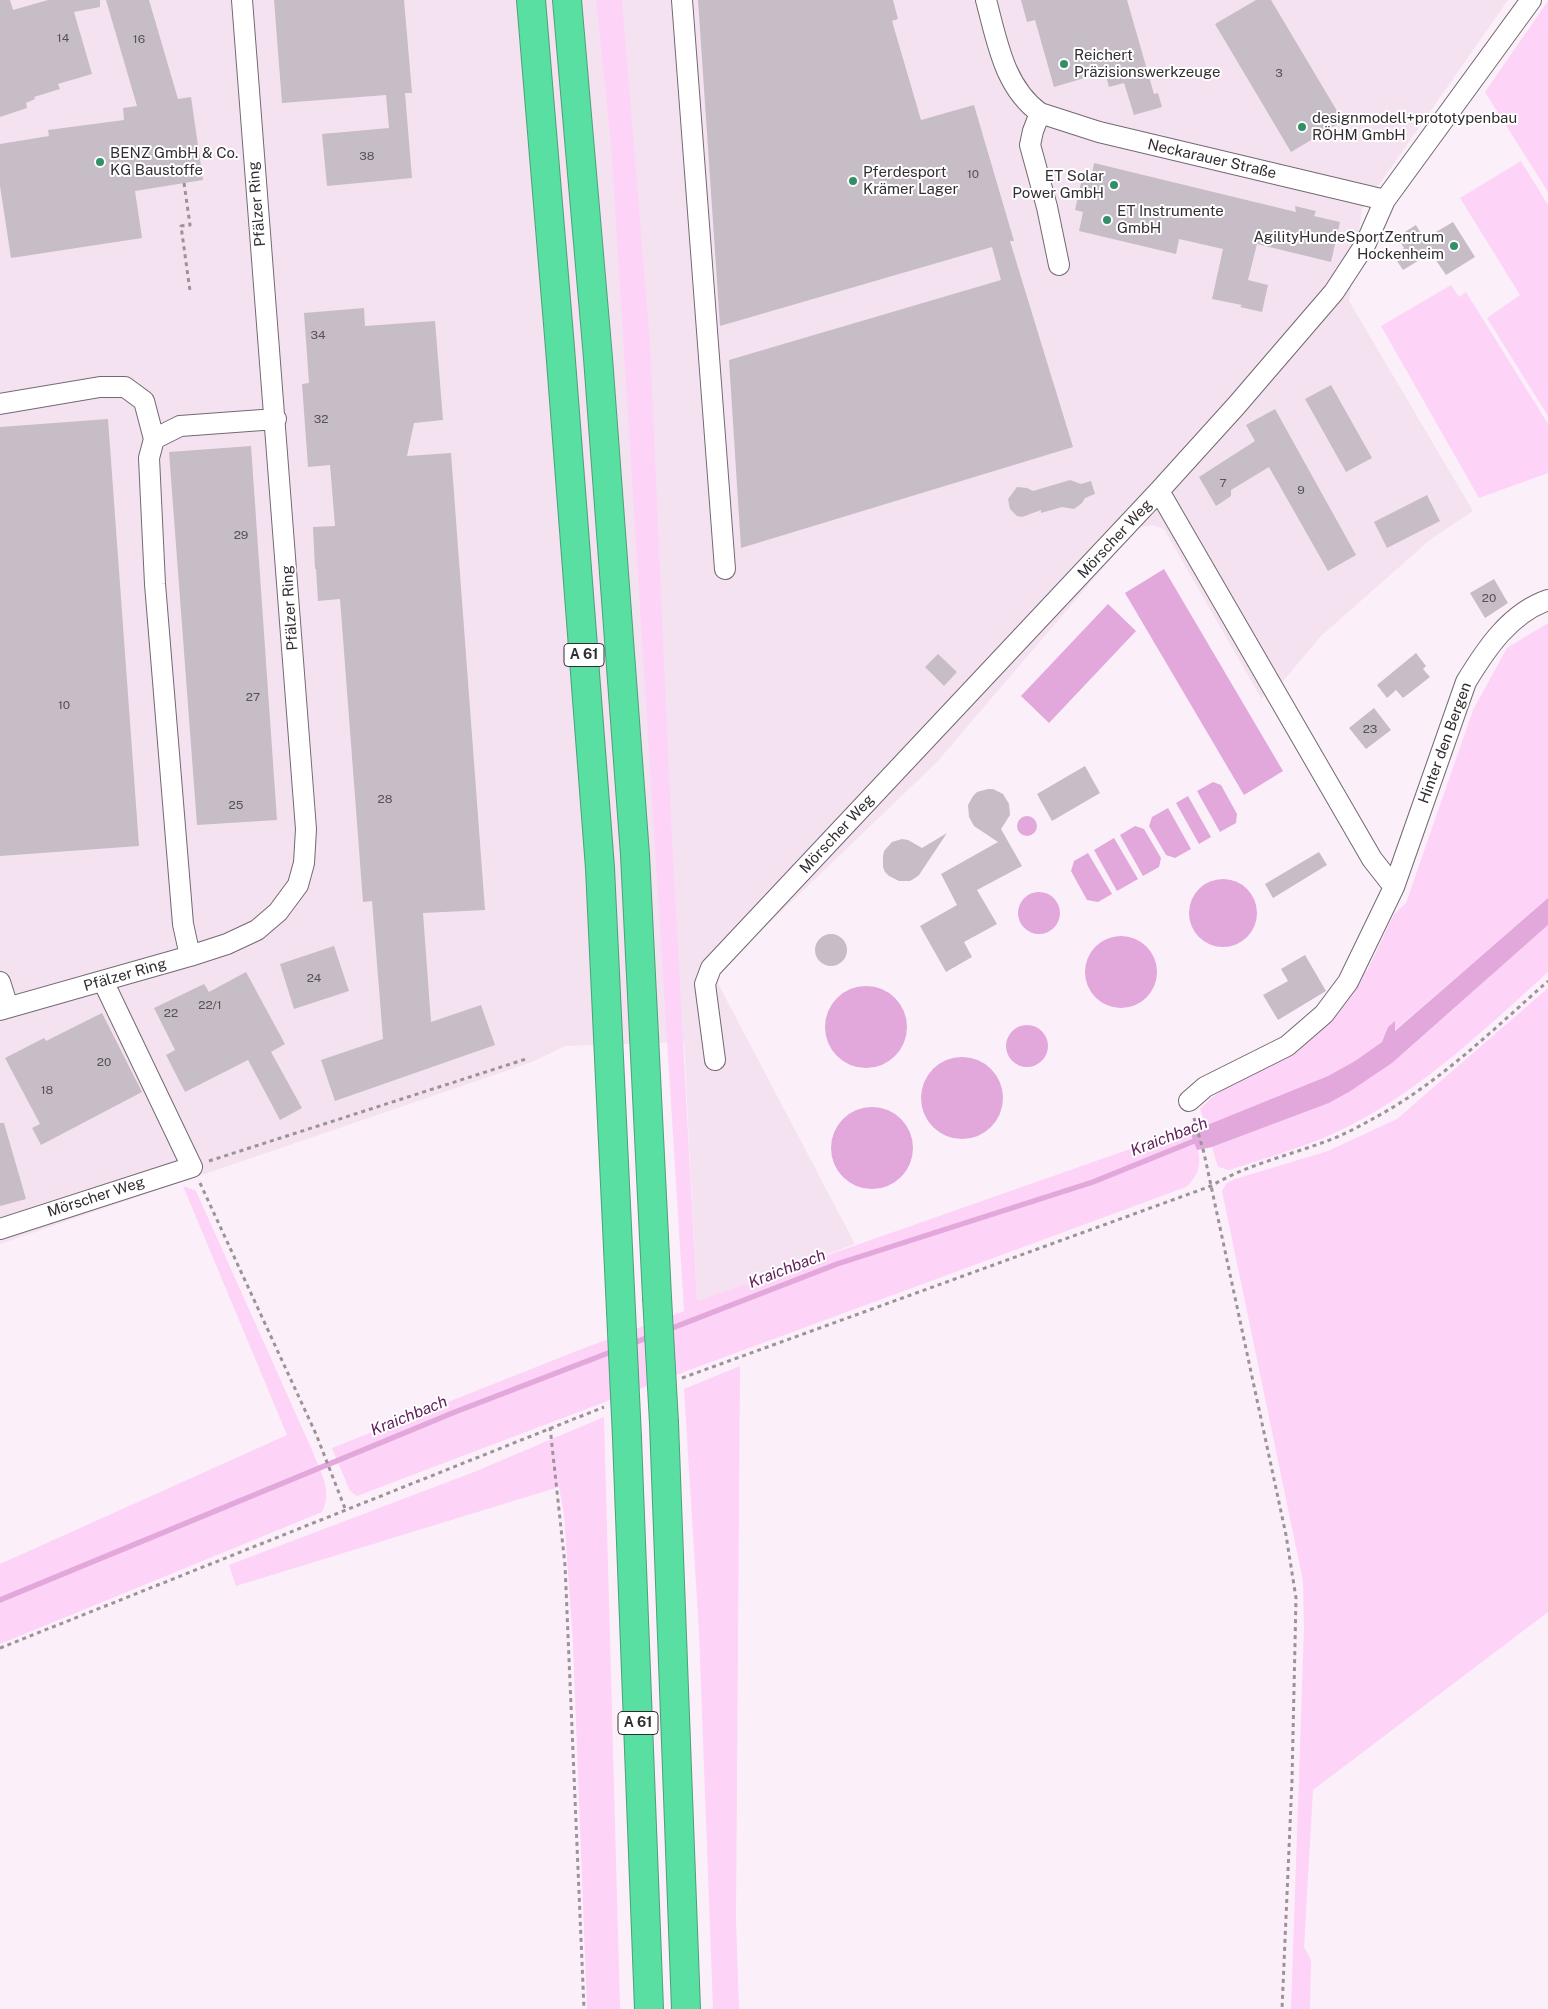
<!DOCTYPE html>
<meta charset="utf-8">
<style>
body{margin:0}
canvas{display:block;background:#fbeff9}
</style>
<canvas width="1548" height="2009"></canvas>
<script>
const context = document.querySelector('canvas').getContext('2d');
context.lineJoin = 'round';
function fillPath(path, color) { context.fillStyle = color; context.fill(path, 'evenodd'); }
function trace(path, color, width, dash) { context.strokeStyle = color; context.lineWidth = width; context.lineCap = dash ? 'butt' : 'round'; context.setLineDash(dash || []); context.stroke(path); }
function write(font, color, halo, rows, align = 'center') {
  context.font = font + ' "Public Sans",sans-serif'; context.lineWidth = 4; context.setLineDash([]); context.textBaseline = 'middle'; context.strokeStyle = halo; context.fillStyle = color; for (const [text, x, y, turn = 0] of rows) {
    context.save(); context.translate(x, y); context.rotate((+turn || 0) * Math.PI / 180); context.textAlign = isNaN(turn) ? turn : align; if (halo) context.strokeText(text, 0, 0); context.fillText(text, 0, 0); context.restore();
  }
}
fillPath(new Path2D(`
 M 0,0 L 1508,0 L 1362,209 L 1349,301 L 1473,511 L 1431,539 L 1321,636 L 1284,680 L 1261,698 L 1164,529 L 1152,525 L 1137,528 L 937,762 L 714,976 L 855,1244 L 697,1302 L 684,1042 L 565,1046 L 532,1062 L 0,1244 Z`), '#f4e2f1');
fillPath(new Path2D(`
 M 596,0 L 622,0 L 650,344 L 671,819 L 697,1301 L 1190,1128 C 1199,1150 1207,1169 1186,1187 L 684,1372 L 357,1496 L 350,1491 L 332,1448 L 579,1350 L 684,1311 L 611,144 Z
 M 1548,1 L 1548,192 L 1485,92 Z
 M 1521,161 L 1548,205 L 1548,416 L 1487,318 L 1520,295 L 1460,198 Z
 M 1451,285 L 1459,297 L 1466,292 L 1548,424 L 1548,473 L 1479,498 L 1381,326 Z
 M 1548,623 L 1548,898 L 1394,1031 L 1395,1022 L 1388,1027 L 1382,1042 L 1355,1061 L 1328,1076 L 1206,1126 L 1200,1109 L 1210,1099 L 1228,1086 L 1299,1051 L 1368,969 L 1394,914 L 1406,903 L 1473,710 L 1507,648 Z
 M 1548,925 L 1548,972 C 1485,1029 1423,1089 1347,1127 C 1310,1146 1268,1157 1229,1170 L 1218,1167 L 1212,1147 L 1329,1103 L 1349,1092 L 1392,1063 Z
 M 1548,988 L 1548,1612 L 1313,1790 L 1304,1947 L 1311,1960 L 1310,2009 L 1291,2009 L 1304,1628 L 1303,1581 L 1222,1191 L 1226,1184 L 1232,1180 L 1328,1151 L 1397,1119 Z
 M 183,1186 L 196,1191 L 312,1450 C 320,1471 333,1491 322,1512 L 0,1644 L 0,1564 L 287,1435 Z
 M 740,1366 L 736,1920 L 739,2009 L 713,2009 L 699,1632 L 684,1389 Z
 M 604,1417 L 620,2009 L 587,2009 L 573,1644 L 564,1515 L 559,1487 L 236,1586 L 229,1565 L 474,1472 Z`), '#fed3f8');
fillPath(new Path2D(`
 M 1164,569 L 1283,771 L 1244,795 L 1125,593 Z
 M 1108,604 L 1136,631 L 1049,723 L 1021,696 Z
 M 1213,782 L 1221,785 L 1237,814 L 1236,823 L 1220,832 L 1197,791 Z
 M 1188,796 L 1211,837 L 1199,844 L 1176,803 Z
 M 1168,808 L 1191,849 L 1175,858 L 1166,855 L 1149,826 L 1152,817 Z
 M1017 826a10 10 0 1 1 20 0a10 10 0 1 1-20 0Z
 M 1135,826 L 1144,829 L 1161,858 L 1159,867 L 1143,876 L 1120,835 Z
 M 1114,838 L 1138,879 L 1117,891 L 1094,850 Z
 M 1088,853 L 1112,894 L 1098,902 L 1087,900 L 1071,871 L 1074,861 Z
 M1189 913a34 34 0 1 1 68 0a34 34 0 1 1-68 0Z
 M1018 913a21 21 0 1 1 42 0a21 21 0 1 1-42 0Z
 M 1548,898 L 1548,925 L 1392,1063 L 1349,1092 L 1329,1103 L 1212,1147 L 1197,1150 L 1190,1132 L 1328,1076 L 1355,1061 L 1382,1042 L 1388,1027 L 1395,1021 L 1395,1031 Z
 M1085 972a36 36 0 1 1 72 0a36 36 0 1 1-72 0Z
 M825 1027a41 41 0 1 1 82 0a41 41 0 1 1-82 0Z
 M1006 1046a21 21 0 1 1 42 0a21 21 0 1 1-42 0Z
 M921 1098a41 41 0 1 1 82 0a41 41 0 1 1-82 0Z
 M831 1148a41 41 0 1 1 82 0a41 41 0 1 1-82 0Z`), '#e2a8db');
trace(new Path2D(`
 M 667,1330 L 837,1264 L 1093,1182 L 1199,1139
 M 629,1345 L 651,1336
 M 0,1600 L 455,1412 L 616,1350`), '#e2a8db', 5.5);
fillPath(new Path2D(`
 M 0,0 L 10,0 L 13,10 L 48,0 L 100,0 L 100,7 L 74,12 L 92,74 L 58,84 L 60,89 L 34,97 L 35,99 L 26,103 L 27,108 L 0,117 Z
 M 106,0 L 149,0 L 178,99 L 191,97 L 203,180 L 135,191 L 142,238 L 11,258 L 0,186 L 0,144 L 49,136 L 48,130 L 124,120 L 123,108 L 137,106 Z
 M 274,0 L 404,0 L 412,93 L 405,93 L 412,178 L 327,186 L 322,134 L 389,128 L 386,95 L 282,103 Z
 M 698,0 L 893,0 L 898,19 L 892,21 L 921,120 L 974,105 L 1014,241 L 1010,241 L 1020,274 L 1073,447 L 741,548 L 729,360 L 1001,280 L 992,247 L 720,326 Z
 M 1021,0 L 1127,0 L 1154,94 L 1158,93 L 1162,107 L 1134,115 L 1124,83 L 1109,87 L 1105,72 L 1054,87 L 1035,20 L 1027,22 Z
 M 1256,0 L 1271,0 L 1343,121 L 1291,152 L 1215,24 Z
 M 1094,163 L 1296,212 L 1295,206 L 1316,211 L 1314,216 L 1340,222 L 1331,262 L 1257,244 L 1248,280 L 1268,285 L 1262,312 L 1240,307 L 1242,305 L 1212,299 L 1223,249 L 1179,239 L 1176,254 L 1079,231 L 1083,212 L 1075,210 L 1082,178 L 1091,180 Z
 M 1453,222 L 1475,257 L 1446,275 L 1431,253 L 1403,270 L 1393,255 L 1404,248 L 1397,237 L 1416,225 L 1424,239 Z
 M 364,308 L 365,326 L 435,321 L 443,420 L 414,423 L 407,456 L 451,453 L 485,910 L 423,913 L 431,1022 L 481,1005 L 495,1045 L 335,1101 L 321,1060 L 383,1039 L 372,901 L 363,902 L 340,599 L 318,601 L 316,569 L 315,569 L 313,527 L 335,526 L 330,465 L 308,467 L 302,384 L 309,383 L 304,313 Z
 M 1331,385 L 1372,458 L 1346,472 L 1305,399 Z
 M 1275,409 L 1356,555 L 1328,571 L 1269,467 L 1231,490 L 1231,496 L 1216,506 L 1199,477 L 1255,441 L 1246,425 Z
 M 108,419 L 139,846 L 0,856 L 0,427 Z
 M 251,446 L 277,820 L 197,825 L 169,452 Z
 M 1070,480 L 1081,484 L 1091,481 L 1095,494 L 1085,498 L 1082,503 L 1074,509 L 1062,507 L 1041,513 L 1041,510 L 1022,517 L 1017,516 L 1010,509 L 1008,499 L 1017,487 L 1027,488 L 1033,491 Z
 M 1427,495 L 1440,521 L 1387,548 L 1374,522 Z
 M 1494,579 L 1508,603 L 1485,618 L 1470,593 Z
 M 1416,653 L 1426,666 L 1423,669 L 1430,677 L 1403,698 L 1396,690 L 1387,698 L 1377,685 Z
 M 938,654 L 957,672 L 944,686 L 925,667 Z
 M 1374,708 L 1391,730 L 1366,749 L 1349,728 Z
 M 1085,766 L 1100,793 L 1052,821 L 1037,794 Z
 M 988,789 L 993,789 L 1003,794 L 1009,804 L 1010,815 L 1001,829 L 1022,866 L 977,890 L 997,924 L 964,942 L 972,957 L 946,972 L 920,926 L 957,905 L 941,874 L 998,842 L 974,826 L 969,817 L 968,805 L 973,796 L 977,792 Z
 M 947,833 L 919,875 L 915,878 L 910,881 L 899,881 L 889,876 L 885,872 L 883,867 L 883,856 L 884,851 L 892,842 L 902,839 L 908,840 L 922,848 Z
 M 1319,852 L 1327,865 L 1273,898 L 1265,884 Z
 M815 950a16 16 0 1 1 32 0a16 16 0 1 1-32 0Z
 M 334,946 L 349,991 L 294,1009 L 280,964 Z
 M 1305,955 L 1326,991 L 1278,1020 L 1263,995 L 1288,981 L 1281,969 Z
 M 246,972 L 285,1044 L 271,1052 L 302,1108 L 280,1120 L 248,1060 L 185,1092 L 166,1055 L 175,1050 L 154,1008 L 204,984 L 209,992 Z
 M 102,1013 L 142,1092 L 41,1145 L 32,1128 L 40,1124 L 5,1058 L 44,1038 L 46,1041 Z
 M 0,1123 L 4,1123 L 26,1199 L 0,1206 Z`), '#c7bdc6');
const minor = new Path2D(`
 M 682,0 L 725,569
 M 986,0 C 997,41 1004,87 1040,113 L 1033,131 L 1030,145 L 1047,207 L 1059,265
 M 1040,113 L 1099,132 L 1385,200
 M 0,404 L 100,387 L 125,387 L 144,401 L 154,439
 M 1159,491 L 1372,859 L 1394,887
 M 190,956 L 183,924 L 155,584 L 149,458 L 154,439 L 180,426 L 276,419
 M 0,982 L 8,1007
 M 0,1010 L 190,956 L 227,944 L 257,930 L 278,912 L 298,885 L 304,863 L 306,829 L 242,0
 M 715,1060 L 705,984 L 711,968 L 1159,491 L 1236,406 L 1334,292 L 1366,243 L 1385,200 L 1531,0
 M 1189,1101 L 1205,1087 L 1287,1046 L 1324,1014 L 1348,982 L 1394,887 L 1466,682 C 1486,649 1510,613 1548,600
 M 0,1229 L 192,1167 L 103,981`);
const highway = new Path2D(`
 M 531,0 L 560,348 L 600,868 L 621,1311
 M 567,0 L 598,358 L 635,855 L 657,1297
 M 664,1423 L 686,2009
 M 627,1438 L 649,2009`);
trace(minor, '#736972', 22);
trace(highway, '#4ba17a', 30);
trace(new Path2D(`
 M 184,183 L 190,225 L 181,226 L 190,291
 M 1194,1118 L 1204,1153 L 1286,1535 L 1296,1598 L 1292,1780 L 1282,2009
 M 209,1161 L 526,1059
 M 200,1183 L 316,1434 L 346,1511
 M 682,1378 L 1211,1186 C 1246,1165 1287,1156 1324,1142 C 1342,1136 1360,1126 1376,1117 C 1439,1083 1495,1028 1548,981
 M 550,1427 L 565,1565 L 584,2009
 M 0,1648 L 604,1407`), '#9c939a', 3, [4, 4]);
trace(minor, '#fff', 20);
trace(highway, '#59dfa1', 28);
const highwayBridge = new Path2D(`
 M 657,1297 L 664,1423
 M 621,1311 L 627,1438`);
trace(highwayBridge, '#4ba17a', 30, []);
trace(highwayBridge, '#59dfa1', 28);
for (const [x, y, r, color] of [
 [1064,64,5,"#338f65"],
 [1302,127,5,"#338f65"],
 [100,162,5,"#338f65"],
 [853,181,5,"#338f65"],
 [1114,185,5,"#338f65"],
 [1107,220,5,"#338f65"],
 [1454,246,5,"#338f65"]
]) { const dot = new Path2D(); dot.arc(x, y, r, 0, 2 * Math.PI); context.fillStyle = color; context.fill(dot); trace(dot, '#fff', 2); }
write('12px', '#575156', null, [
 ["14",63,38],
 ["16",139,39],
 ["3",1279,73],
 ["38",367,156],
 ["10",973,174],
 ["34",318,335],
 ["32",321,419],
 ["7",1223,483],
 ["9",1301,490],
 ["29",241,535],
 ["20",1489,598],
 ["27",253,697],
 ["10",64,705],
 ["23",1370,729],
 ["28",385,799],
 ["25",236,805],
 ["24",314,978],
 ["22/1",210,1005],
 ["22",171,1013],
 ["20",104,1062],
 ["18",47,1090]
]);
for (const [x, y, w] of [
 [584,655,40],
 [638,1723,40]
]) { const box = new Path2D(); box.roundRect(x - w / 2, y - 11.5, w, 23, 4); context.fillStyle = '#fff'; context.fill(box); trace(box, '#322d31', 1); }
write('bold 14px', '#322d31', null, [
 ["A 61",584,655],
 ["A 61",638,1723]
]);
write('15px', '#322d31', '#fff', [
 ["Reichert",1074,55],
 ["Präzisionswerkzeuge",1074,72],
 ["designmodell+prototypenbau",1312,118],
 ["RÖHM GmbH",1312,135],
 ["BENZ GmbH & Co.",110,153],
 ["KG Baustoffe",110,170],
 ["Pferdesport",863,172],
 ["Krämer Lager",863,189],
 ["ET Solar",1104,176,"right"],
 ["Power GmbH",1104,193,"right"],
 ["ET Instrumente",1117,211],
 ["GmbH",1117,228],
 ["AgilityHundeSportZentrum",1444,237,"right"],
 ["Hockenheim",1444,254,"right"]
], 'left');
write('15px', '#322d31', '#fff', [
 ["Neckarauer Straße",1212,159,13],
 ["Pfälzer Ring",257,204,-95],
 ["Mörscher Weg",1115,539,-47],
 ["Pfälzer Ring",290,608,-94],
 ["Hinter den Bergen",1445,743,-70],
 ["Mörscher Weg",837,834,-47],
 ["Pfälzer Ring",125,975,-16],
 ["Mörscher Weg",96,1197,-18]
]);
write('italic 16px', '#601d5c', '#fff', [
 ["Kraichbach",1169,1137,-21],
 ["Kraichbach",787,1269,-21],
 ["Kraichbach",409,1416,-22]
]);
</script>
